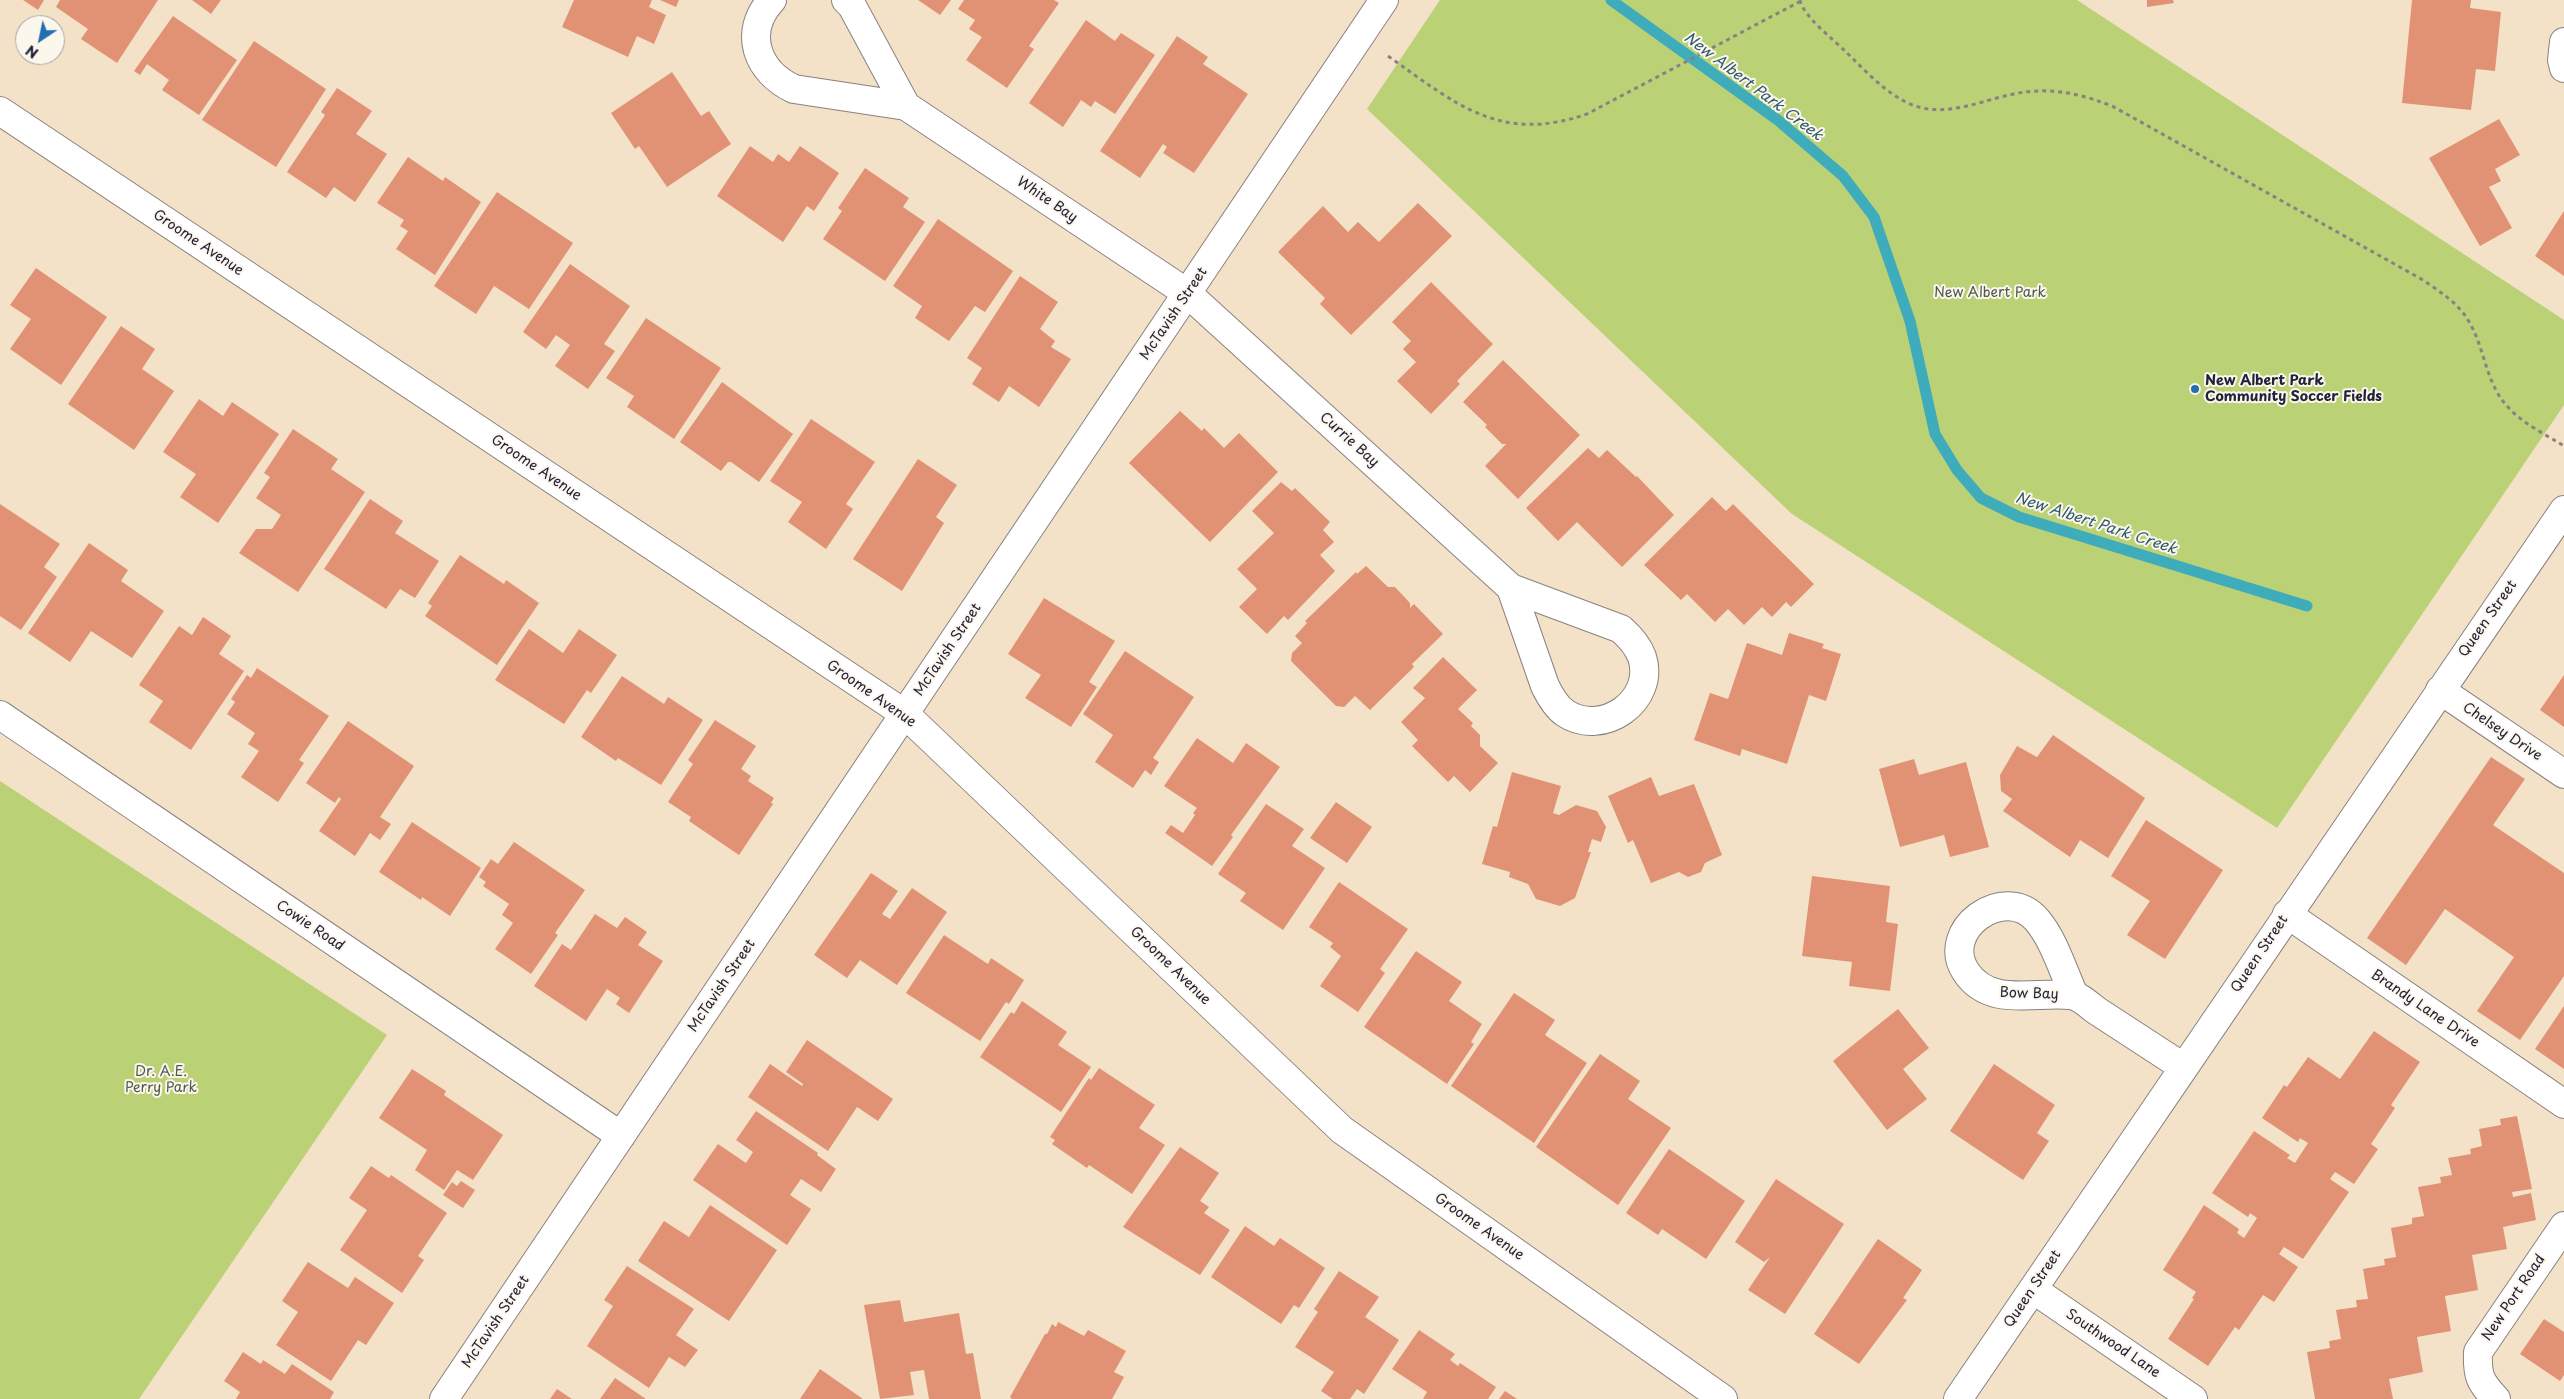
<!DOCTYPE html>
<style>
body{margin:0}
#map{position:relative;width:2564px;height:1399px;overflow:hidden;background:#f3e2c7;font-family:"Playpen Sans",sans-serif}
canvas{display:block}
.north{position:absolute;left:15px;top:15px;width:50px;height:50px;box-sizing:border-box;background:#fbf7ec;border:1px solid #a4a2a5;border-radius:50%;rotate:214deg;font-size:14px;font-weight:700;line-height:20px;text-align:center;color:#22223b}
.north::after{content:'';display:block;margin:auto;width:18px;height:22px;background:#1f6fb2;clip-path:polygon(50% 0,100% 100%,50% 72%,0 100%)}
</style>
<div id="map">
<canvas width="2564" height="1399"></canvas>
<div class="north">N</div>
</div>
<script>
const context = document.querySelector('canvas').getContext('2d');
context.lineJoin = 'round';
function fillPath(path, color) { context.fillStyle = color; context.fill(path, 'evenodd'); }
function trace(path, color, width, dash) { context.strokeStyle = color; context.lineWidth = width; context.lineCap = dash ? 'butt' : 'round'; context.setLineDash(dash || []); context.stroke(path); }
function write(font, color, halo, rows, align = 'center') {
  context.font = font + ' "Playpen Sans",sans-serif'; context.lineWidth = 4; context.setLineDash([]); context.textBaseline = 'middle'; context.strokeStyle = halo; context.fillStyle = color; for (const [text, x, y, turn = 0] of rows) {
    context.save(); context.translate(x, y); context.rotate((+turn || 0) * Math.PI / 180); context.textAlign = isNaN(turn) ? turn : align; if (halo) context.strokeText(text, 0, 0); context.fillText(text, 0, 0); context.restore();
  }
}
fillPath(new Path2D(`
 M 1440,0 L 2077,0 L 2564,320 L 2564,405 L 2277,828 L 1792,514 L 1367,109 Z
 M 0,781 L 387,1035 L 139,1399 L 0,1399 Z`), '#bad176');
trace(new Path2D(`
 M 1611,0 L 1779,121 L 1843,176 L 1874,217 L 1910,321 L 1935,434 L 1957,470 L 1981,498 L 2019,517 L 2307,606`), '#3eacbb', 11);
fillPath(new Path2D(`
 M 23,0 L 44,0 L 38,10 Z
 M 60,0 L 158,0 L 117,63 L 81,39 L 88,29 L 56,7 Z
 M 192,0 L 221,0 L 211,14 Z
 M 574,0 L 652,0 L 649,7 L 666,15 L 654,44 L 637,36 L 628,57 L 562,27 Z
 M 660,0 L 679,0 L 676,7 Z
 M 918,0 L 951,0 L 940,15 Z
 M 964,0 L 1054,0 L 1059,3 L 1029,46 L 1034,49 L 1007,88 L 966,60 L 982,37 L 969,29 L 975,20 L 958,9 Z
 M 2147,0 L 2173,0 L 2174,3 L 2147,7 Z
 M 2412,0 L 2471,0 L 2470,8 L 2501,12 L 2495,71 L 2476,69 L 2471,110 L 2402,103 Z
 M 173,16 L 237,60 L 199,115 L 162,90 L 169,80 L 147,64 L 140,75 L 134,71 Z
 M 1086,20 L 1115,41 L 1121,33 L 1155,55 L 1115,114 L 1095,101 L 1091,107 L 1081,100 L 1063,127 L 1029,103 Z
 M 1177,36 L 1208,57 L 1203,64 L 1248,94 L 1194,173 L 1163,153 L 1167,147 L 1163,144 L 1140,178 L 1100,151 Z
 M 254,41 L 326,89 L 276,167 L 202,120 Z
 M 672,72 L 701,116 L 709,111 L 731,144 L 667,187 L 639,146 L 635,149 L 611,113 Z
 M 337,88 L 372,111 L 356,134 L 387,154 L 355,202 L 334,187 L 326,198 L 287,172 L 325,115 L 321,112 Z
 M 2499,119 L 2520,155 L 2495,169 L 2501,181 L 2489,187 L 2512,228 L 2480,246 L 2429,158 Z
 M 750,146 L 773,162 L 778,154 L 789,162 L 800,146 L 839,173 L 814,211 L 807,206 L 783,242 L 717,196 Z
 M 408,157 L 443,181 L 445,177 L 481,202 L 435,275 L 396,249 L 408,231 L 400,226 L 404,220 L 377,203 Z
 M 865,168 L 909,198 L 903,207 L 925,222 L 885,281 L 823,239 L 842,211 L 838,208 Z
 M 497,192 L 573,243 L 529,309 L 494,286 L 476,314 L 434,286 Z
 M 1418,203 L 1452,236 L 1351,335 L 1320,304 L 1325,298 L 1278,252 L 1323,206 L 1348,232 L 1358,222 L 1379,242 Z
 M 2564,211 L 2564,276 L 2535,256 Z
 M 938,219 L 1013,271 L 985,312 L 975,306 L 949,341 L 915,318 L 922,306 L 893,286 Z
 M 570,264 L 630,306 L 604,344 L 615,351 L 588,389 L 555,366 L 570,345 L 556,335 L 546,349 L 523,332 Z
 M 36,268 L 107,317 L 61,385 L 10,349 L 31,319 L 10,305 Z
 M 1020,276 L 1058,302 L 1040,329 L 1055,341 L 1051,347 L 1071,359 L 1039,407 L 1009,386 L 999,402 L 972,384 L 982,368 L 967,358 Z
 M 1431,282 L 1493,344 L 1457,381 L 1460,384 L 1431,414 L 1397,381 L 1416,362 L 1403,349 L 1411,341 L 1392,322 Z
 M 646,318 L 721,368 L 674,439 L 627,407 L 634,396 L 606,378 Z
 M 121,326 L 155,349 L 142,369 L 174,391 L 134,450 L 68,404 Z
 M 1503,360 L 1580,435 L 1518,499 L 1485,466 L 1506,444 L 1502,444 L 1485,427 L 1487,425 L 1463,402 Z
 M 722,382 L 793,434 L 759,482 L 731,462 L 728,462 L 721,471 L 680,442 Z
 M 199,399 L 223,416 L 232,402 L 279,434 L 218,523 L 180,497 L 196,474 L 163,452 Z
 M 1180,411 L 1202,431 L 1204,428 L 1224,448 L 1239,433 L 1278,472 L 1210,542 L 1129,463 Z
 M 811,419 L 875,462 L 846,504 L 853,509 L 826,549 L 788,522 L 802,502 L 770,481 Z
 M 293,429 L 338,459 L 331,469 L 365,492 L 298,592 L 239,553 L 256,529 L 272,529 L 281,515 L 256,498 L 270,477 L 264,473 Z
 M 1588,448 L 1599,458 L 1607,450 L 1636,477 L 1637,476 L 1674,515 L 1622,567 L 1577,522 L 1558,541 L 1526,508 Z
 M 918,459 L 957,485 L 936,517 L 944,523 L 902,591 L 853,559 Z
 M 1281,482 L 1292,491 L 1295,488 L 1330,522 L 1323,530 L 1334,542 L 1320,555 L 1335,571 L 1288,620 L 1284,616 L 1267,634 L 1239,607 L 1257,589 L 1237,569 L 1274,533 L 1252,511 Z
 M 1712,497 L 1726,511 L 1733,504 L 1814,584 L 1791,607 L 1786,602 L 1772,617 L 1762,607 L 1744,625 L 1728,609 L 1715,622 L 1687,594 L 1681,600 L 1644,565 Z
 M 370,499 L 403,521 L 395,533 L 439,561 L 415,598 L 400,589 L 386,609 L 324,569 Z
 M 0,504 L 60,544 L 44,567 L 57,577 L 21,630 L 0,616 Z
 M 89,543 L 128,570 L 121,581 L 164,611 L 132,658 L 91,631 L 70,662 L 28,633 Z
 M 460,555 L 504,584 L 506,580 L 539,603 L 497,665 L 425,616 L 432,606 L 428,603 Z
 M 1366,566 L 1388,587 L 1395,587 L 1410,603 L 1410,608 L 1414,604 L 1443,634 L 1412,664 L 1414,667 L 1370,710 L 1355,696 L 1344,707 L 1336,706 L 1291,661 L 1292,653 L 1302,643 L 1295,636 L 1307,623 L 1305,621 L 1356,572 L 1357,574 Z
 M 1044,598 L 1115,641 L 1089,682 L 1097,687 L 1071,727 L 1025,698 L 1041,675 L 1008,654 Z
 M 203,617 L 231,636 L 219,654 L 244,671 L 191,750 L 149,722 L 163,701 L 139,685 L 179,626 L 192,635 Z
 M 529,629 L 563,653 L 579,629 L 617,655 L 591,693 L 587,690 L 564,724 L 495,680 Z
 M 1789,633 L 1824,644 L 1822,648 L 1841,654 L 1826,701 L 1809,695 L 1787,764 L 1742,749 L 1740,756 L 1694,740 L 1710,693 L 1728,699 L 1747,643 L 1782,655 Z
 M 1125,651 L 1194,697 L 1153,758 L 1159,762 L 1151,775 L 1145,770 L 1133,788 L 1095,762 L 1113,735 L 1083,714 Z
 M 1443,657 L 1477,690 L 1458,709 L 1473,723 L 1471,726 L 1480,735 L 1480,746 L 1498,763 L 1470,792 L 1454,776 L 1448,782 L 1412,746 L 1418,740 L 1401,722 L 1425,698 L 1413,688 Z
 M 257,668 L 329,716 L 299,760 L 304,763 L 278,802 L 241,777 L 259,751 L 248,744 L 255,733 L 227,714 L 235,702 L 231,699 L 247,675 L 251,678 Z
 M 2564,675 L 2564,727 L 2540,710 Z
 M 622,676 L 664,704 L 668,697 L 703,720 L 661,785 L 618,758 L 616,761 L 581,737 Z
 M 715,720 L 756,746 L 741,769 L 751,776 L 748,781 L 774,798 L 771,803 L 773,804 L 739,855 L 689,821 L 691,817 L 668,802 L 693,764 L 688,760 Z
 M 348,721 L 414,766 L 380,817 L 391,824 L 380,840 L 370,833 L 355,856 L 319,831 L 341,799 L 339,797 L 335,803 L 306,783 Z
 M 2053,735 L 2145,798 L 2108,858 L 2080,840 L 2070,857 L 2003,811 L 2012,799 L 2001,791 L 2000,775 L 2017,746 L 2037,757 Z
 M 1197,738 L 1233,763 L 1246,743 L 1280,767 L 1231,835 L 1233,837 L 1212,866 L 1165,833 L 1171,825 L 1183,833 L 1195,815 L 1193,813 L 1197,808 L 1164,786 Z
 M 2491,757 L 2525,779 L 2493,825 L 2564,873 L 2564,976 L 2520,1040 L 2477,1011 L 2514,957 L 2445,909 L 2406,965 L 2367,938 Z
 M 1914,759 L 1919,775 L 1966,762 L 1989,847 L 1950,857 L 1944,835 L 1900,847 L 1879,769 Z
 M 1512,772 L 1561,786 L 1553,813 L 1559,815 L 1576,805 L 1597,811 L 1606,827 L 1601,842 L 1592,839 L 1588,852 L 1591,852 L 1575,898 L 1560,906 L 1536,899 L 1528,884 L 1509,877 L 1510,872 L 1482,864 L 1493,826 L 1497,827 Z
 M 1651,777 L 1659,796 L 1694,784 L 1722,855 L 1705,863 L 1701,872 L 1688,877 L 1679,872 L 1651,883 L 1633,840 L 1628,843 L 1608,796 Z
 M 1336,802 L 1372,827 L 1347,863 L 1310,838 Z
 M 1266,804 L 1304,829 L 1292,846 L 1325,868 L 1283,930 L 1240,901 L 1246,893 L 1218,874 Z
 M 2146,820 L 2223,870 L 2165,959 L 2127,935 L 2150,901 L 2111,876 Z
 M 412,822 L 481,868 L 450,916 L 422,897 L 421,900 L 379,872 Z
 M 514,842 L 585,890 L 555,933 L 558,935 L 531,974 L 495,949 L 513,923 L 502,915 L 509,904 L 483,886 L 486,882 L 479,877 L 491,859 L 498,864 Z
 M 871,873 L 898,891 L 882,914 L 890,919 L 912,888 L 947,912 L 897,985 L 860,960 L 847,978 L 814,955 Z
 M 1812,876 L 1890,886 L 1886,922 L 1898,924 L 1890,991 L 1849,986 L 1852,962 L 1802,956 Z
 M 1339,882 L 1408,929 L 1380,969 L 1385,973 L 1358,1012 L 1320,986 L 1341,956 L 1330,947 L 1333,943 L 1309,927 Z
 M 595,914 L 617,928 L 625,917 L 647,932 L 638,945 L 663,961 L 629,1013 L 616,1004 L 620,998 L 607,989 L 586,1021 L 534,986 L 562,944 L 571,950 Z
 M 944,935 L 988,964 L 991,958 L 1024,980 L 1009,1004 L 1006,1002 L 980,1041 L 906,993 Z
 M 1416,951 L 1462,982 L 1449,1001 L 1482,1024 L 1471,1042 L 1474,1044 L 1447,1084 L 1364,1027 Z
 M 1514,993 L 1555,1020 L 1545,1035 L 1587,1063 L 1534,1143 L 1451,1086 Z
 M 1022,1001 L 1067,1032 L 1058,1045 L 1091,1067 L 1061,1112 L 980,1057 L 1011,1012 L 1014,1014 Z
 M 2564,1006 L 2564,1069 L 2535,1049 Z
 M 1898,1009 L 1929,1048 L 1903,1069 L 1927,1099 L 1887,1130 L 1833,1061 Z
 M 2374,1031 L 2420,1062 L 2391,1105 L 2395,1108 L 2371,1144 L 2378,1149 L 2354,1184 L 2335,1172 L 2330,1179 L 2349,1192 L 2303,1259 L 2284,1247 L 2279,1254 L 2298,1267 L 2274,1302 L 2263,1295 L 2239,1330 L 2235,1327 L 2208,1366 L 2168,1339 L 2194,1299 L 2192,1298 L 2196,1292 L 2163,1270 L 2204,1205 L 2239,1229 L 2237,1233 L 2244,1238 L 2257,1218 L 2250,1213 L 2248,1217 L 2212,1193 L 2254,1131 L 2290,1155 L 2287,1158 L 2295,1163 L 2308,1143 L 2300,1138 L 2298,1142 L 2262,1118 L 2284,1085 L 2287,1087 L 2308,1057 L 2340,1079 Z
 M 807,1040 L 893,1099 L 878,1121 L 857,1107 L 828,1151 L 748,1097 L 770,1064 L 802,1086 L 803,1084 L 786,1072 Z
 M 1600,1054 L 1640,1081 L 1628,1099 L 1671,1128 L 1618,1205 L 1536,1147 Z
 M 1994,1064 L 2055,1105 L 2037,1133 L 2049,1141 L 2023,1180 L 1950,1131 Z
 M 1099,1068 L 1155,1105 L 1139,1128 L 1165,1145 L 1132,1194 L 1089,1165 L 1087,1168 L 1052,1144 L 1055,1140 L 1050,1137 L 1089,1078 L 1091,1080 Z
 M 412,1069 L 446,1091 L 444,1095 L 503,1135 L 473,1180 L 457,1170 L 444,1190 L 415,1170 L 427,1150 L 379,1118 Z
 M 756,1111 L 818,1153 L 817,1155 L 836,1169 L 821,1192 L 801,1179 L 790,1195 L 811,1209 L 787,1245 L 693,1180 L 718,1144 L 746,1163 L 753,1152 L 736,1140 Z
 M 2517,1116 L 2532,1189 L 2512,1192 L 2513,1197 L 2531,1193 L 2536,1220 L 2503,1227 L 2507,1249 L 2472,1255 L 2478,1290 L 2445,1296 L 2451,1331 L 2417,1337 L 2423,1372 L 2389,1379 L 2393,1399 L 2315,1399 L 2307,1352 L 2330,1348 L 2329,1341 L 2341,1339 L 2336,1310 L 2357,1307 L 2356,1300 L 2368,1299 L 2363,1269 L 2385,1265 L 2384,1259 L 2396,1257 L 2391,1228 L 2412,1224 L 2412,1218 L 2424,1216 L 2418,1187 L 2441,1183 L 2440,1177 L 2452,1175 L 2448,1158 L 2471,1154 L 2470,1149 L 2482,1146 L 2479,1129 L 2501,1125 L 2500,1119 Z
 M 1180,1147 L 1219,1173 L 1200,1201 L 1209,1207 L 1204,1213 L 1230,1230 L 1200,1275 L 1123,1227 Z
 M 1669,1149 L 1745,1201 L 1706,1259 L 1662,1229 L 1658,1235 L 1626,1213 Z
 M 371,1166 L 389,1178 L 391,1175 L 447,1213 L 418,1256 L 424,1260 L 402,1293 L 340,1250 L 367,1210 L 349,1198 Z
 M 1776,1179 L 1844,1224 L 1785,1314 L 1748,1290 L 1770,1257 L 1764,1262 L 1735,1242 Z
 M 461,1181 L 475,1190 L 463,1208 L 443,1195 L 452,1182 L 457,1186 Z
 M 710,1205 L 777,1250 L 729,1321 L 638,1261 L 664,1221 L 689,1237 Z
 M 1245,1226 L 1274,1246 L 1280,1238 L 1325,1268 L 1299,1308 L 1294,1305 L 1281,1324 L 1211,1277 Z
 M 1878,1239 L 1922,1270 L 1903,1298 L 1907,1300 L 1859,1364 L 1814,1334 Z
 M 308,1262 L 348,1288 L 355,1277 L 394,1303 L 366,1345 L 358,1340 L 331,1381 L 276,1345 L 298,1312 L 282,1301 Z
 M 627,1266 L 694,1309 L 676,1335 L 698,1350 L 685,1367 L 669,1357 L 649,1388 L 587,1346 L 613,1306 L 604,1300 Z
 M 1339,1271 L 1379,1297 L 1365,1317 L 1399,1340 L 1364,1394 L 1357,1389 L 1350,1399 L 1333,1399 L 1321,1391 L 1334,1372 L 1295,1347 L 1318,1312 L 1314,1309 Z
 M 900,1300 L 904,1322 L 959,1313 L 966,1354 L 973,1353 L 981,1399 L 929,1399 L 924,1370 L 910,1372 L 914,1395 L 880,1399 L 864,1305 Z
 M 2544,1319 L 2564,1332 L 2564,1375 L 2560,1381 L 2520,1354 Z
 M 1058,1322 L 1084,1336 L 1088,1330 L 1126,1351 L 1114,1372 L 1124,1377 L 1112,1399 L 1012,1399 L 1010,1397 L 1045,1334 L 1047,1334 L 1052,1324 L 1056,1327 Z
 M 1419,1330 L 1455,1354 L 1450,1360 L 1458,1366 L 1460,1363 L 1496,1387 L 1488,1399 L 1423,1399 L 1427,1392 L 1392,1369 Z
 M 243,1352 L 261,1364 L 263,1360 L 285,1374 L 292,1364 L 334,1392 L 330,1399 L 236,1399 L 240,1392 L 224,1381 Z
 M 820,1369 L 863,1399 L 800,1399 Z
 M 615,1378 L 646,1399 L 600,1399 Z
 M 557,1389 L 572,1399 L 550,1399 Z
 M 1505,1391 L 1517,1399 L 1499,1399 Z`), '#e19274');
const minor = new Path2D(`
 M 772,0 C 742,32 757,72 794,89 L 906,106 L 1187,293 L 1511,588 L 1621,629 C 1630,637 1638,646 1642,657 C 1656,700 1603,738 1565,713 C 1556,707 1550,696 1545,686 L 1511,588
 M 846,0 L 852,6 L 906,106
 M 2564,42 L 2562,60 L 2564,68
 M 2440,690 L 2564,774
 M 0,715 L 621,1136
 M 2287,914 L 2564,1104
 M 2074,995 C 2063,971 2054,940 2037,920 C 2005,882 1938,930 1966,972 C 1990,1008 2035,991 2071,995 C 2080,996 2090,1006 2097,1011 C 2126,1030 2154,1048 2183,1067
 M 2034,1290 L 2193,1399
 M 444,1399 L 1384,0
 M 2496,1399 C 2480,1382 2477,1376 2478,1352 L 2564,1226`);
const tertiary = new Path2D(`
 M 0,111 L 905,714 L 1342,1130 L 1723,1399
 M 1958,1399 L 2564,510`);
trace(minor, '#8a8281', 30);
trace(tertiary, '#8a8281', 30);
trace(new Path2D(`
 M 1800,0 C 1803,16 1833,39 1845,51 C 1864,69 1882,90 1906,102 C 1944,122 1986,97 2025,92 C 2057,88 2085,95 2114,107 L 2423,280 C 2440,292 2457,302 2468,320 C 2485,347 2485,383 2508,407 C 2523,424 2545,434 2564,446
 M 1388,56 C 1456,104 1500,144 1587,114 L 1799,2`), '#8a8281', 3, [4, 4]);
trace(minor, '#fff', 28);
trace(tertiary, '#fff', 28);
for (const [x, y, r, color] of [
 [2195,389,5,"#1f6fb2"]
]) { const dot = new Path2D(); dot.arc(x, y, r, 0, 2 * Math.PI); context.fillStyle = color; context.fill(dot); trace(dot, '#fbf7ec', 2); }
write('14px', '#22223b', '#fbf7ec', [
 ["White Bay",1047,200,34],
 ["Groome Avenue",198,243,34],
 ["McTavish Street",1174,314,-56],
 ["Currie Bay",1349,440,42],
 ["Groome Avenue",536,468,34],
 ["Queen Street",2488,619,-55],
 ["McTavish Street",948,650,-56],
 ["Groome Avenue",871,694,35],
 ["Chelsey Drive",2502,732,34],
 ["Cowie Road",310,926,34],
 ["Queen Street",2260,954,-56],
 ["Groome Avenue",1170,966,44],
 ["McTavish Street",722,986,-56],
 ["Bow Bay",2029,994,2],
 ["Brandy Lane Drive",2425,1009,34],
 ["Groome Avenue",1479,1227,35],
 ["Queen Street",2033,1289,-56],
 ["New Port Road",2514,1298,-56],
 ["McTavish Street",496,1322,-56],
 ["Southwood Lane",2113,1344,34]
]);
write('14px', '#50574d', '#fbf7ec', [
 ["New Albert Park",1990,293],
 ["Dr. A.E.",161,1072],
 ["Perry Park",161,1088]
]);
write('bold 14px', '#22223b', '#fbf7ec', [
 ["New Albert Park",2205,381],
 ["Community Soccer Fields",2205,397]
], 'left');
write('italic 15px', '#2d596e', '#fbf7ec', [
 ["New Albert Park Creek",1753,87,37],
 ["New Albert Park Creek",2096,524,18]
]);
</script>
